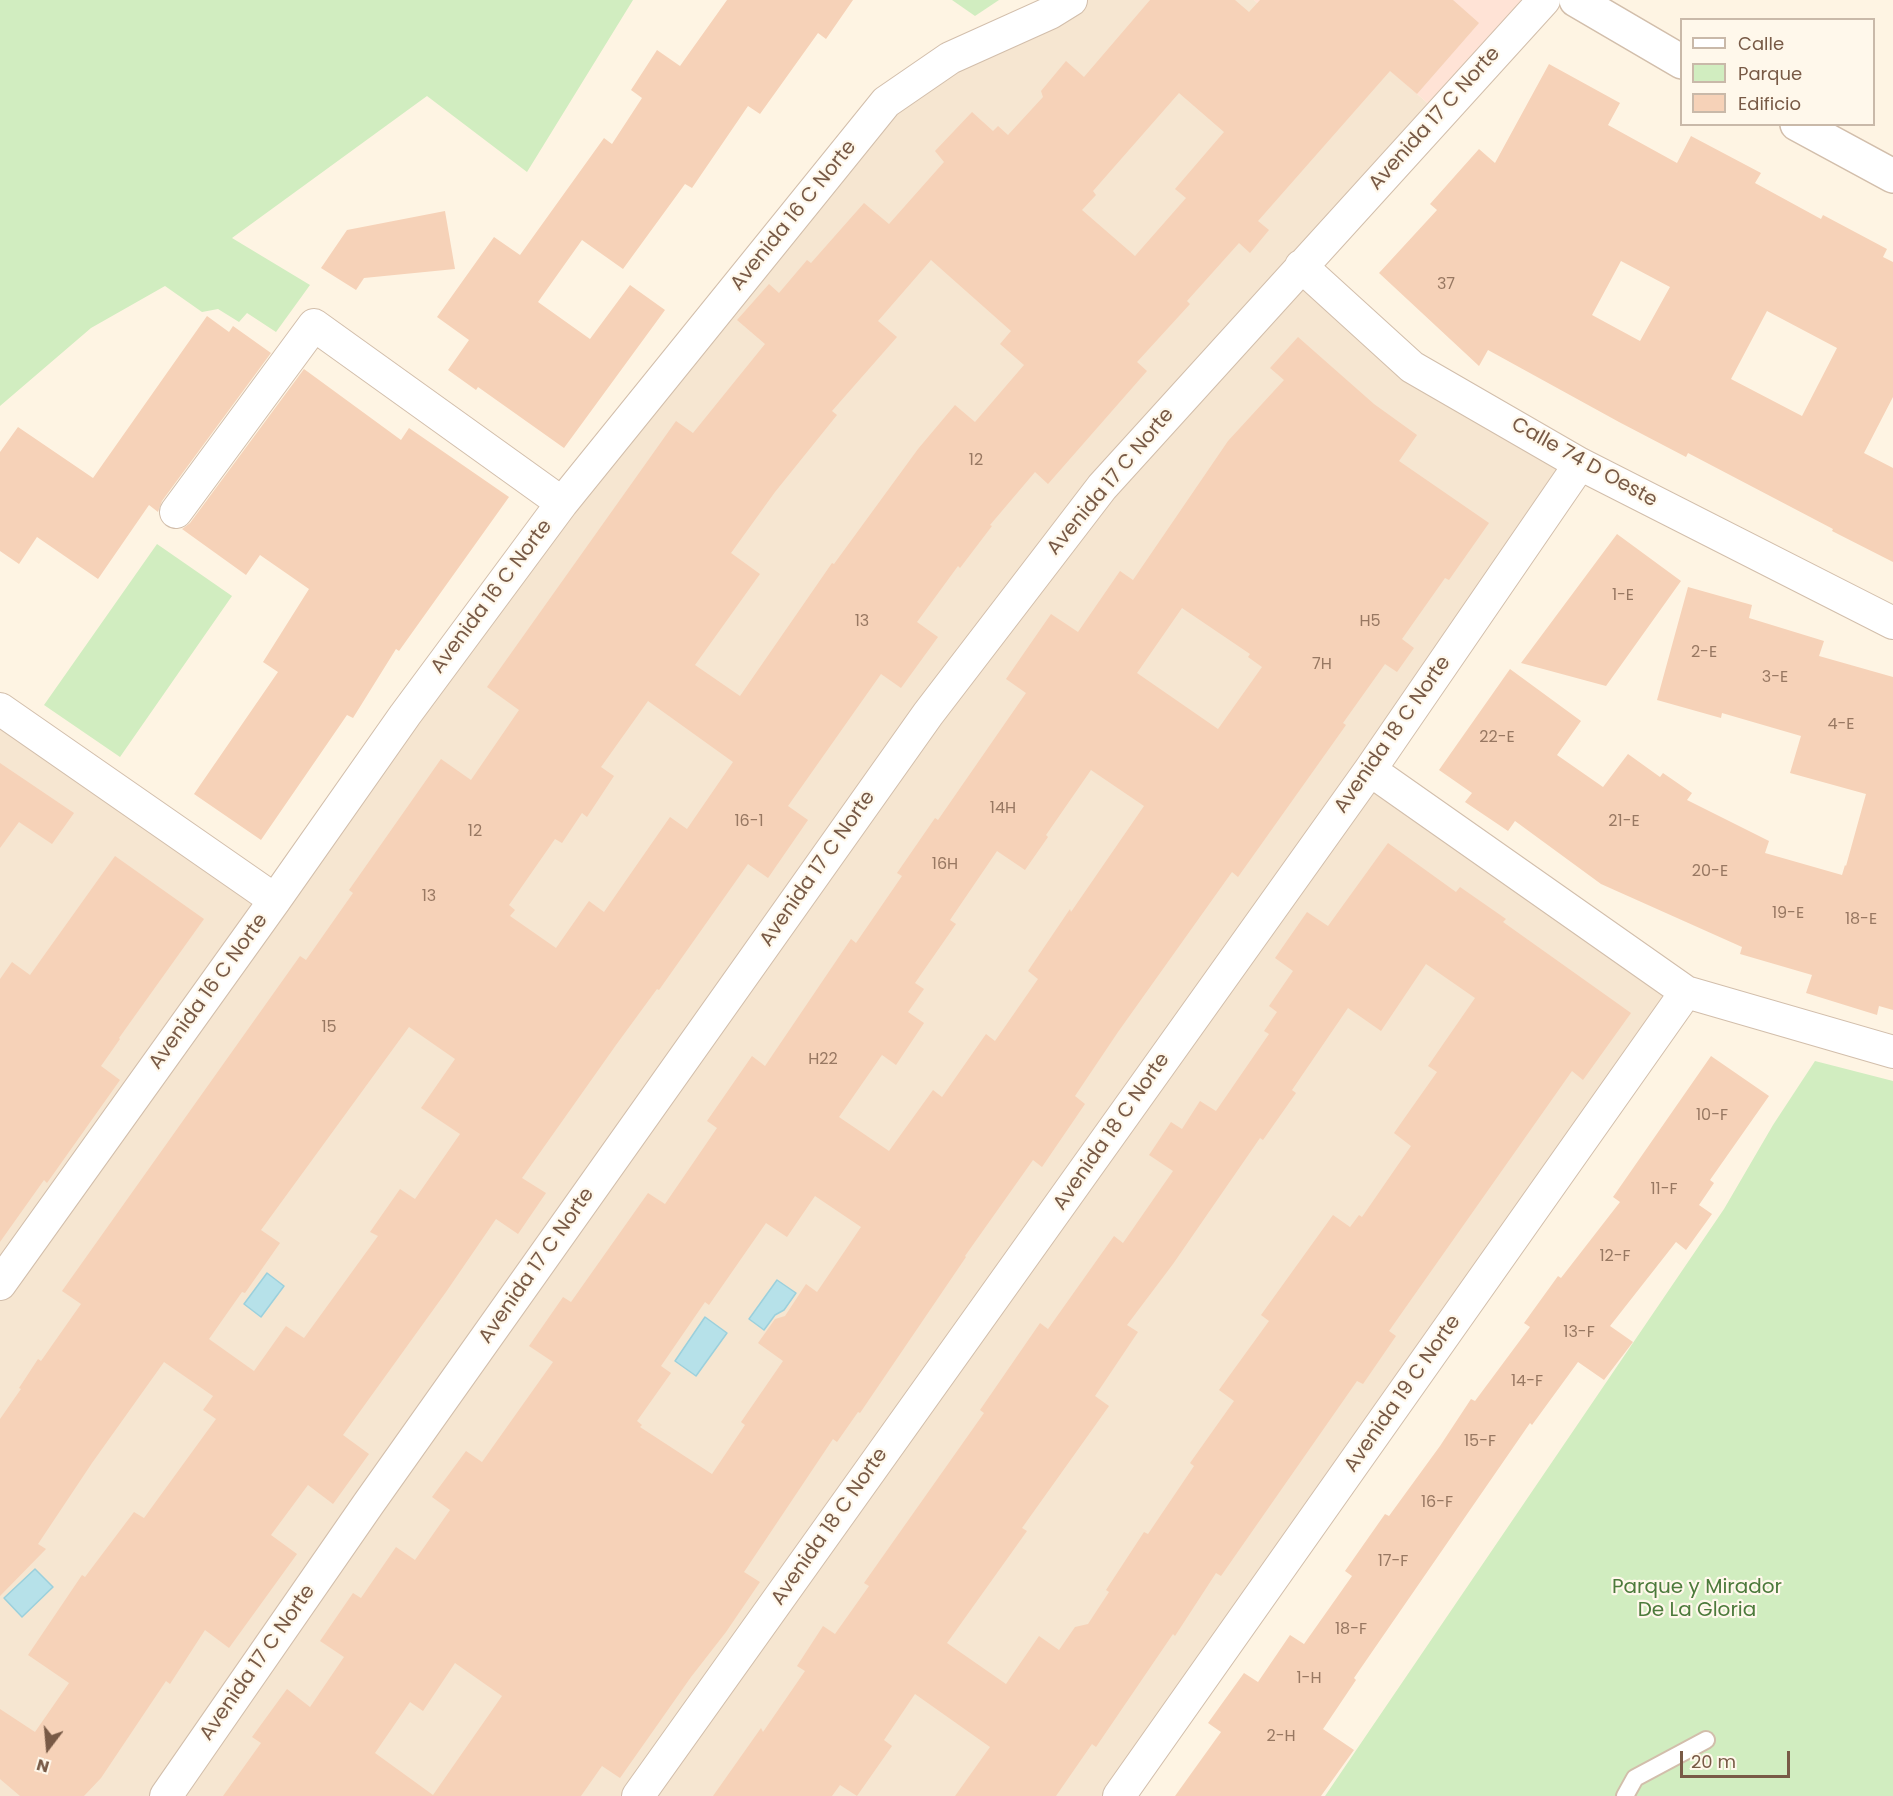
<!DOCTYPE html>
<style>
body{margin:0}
#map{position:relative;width:1893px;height:1796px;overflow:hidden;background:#fef4e3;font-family:Poppins,sans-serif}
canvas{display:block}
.legend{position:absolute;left:1680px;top:18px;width:195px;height:108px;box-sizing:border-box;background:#fff8eb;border:2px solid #c9b9a9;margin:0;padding:8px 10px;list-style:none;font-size:18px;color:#785a46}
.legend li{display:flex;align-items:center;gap:12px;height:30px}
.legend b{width:30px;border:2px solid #c9b9a9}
.north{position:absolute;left:18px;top:1718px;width:60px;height:60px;-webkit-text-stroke:4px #fff8eb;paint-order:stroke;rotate:196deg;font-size:16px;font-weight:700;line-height:24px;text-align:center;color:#785a46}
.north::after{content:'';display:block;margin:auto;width:21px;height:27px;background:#785a46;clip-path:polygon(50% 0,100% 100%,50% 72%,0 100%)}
.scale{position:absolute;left:1680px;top:1751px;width:110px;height:27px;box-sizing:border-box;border:3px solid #785a46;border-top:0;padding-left:8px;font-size:18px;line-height:21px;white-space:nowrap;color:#785a46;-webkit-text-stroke:4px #fff8eb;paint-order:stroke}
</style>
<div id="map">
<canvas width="1893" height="1796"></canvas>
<ul class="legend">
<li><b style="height:8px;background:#fff"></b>Calle</li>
<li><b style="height:16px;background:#d1edc0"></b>Parque</li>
<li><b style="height:16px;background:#f6d2b8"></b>Edificio</li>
</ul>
<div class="north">N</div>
<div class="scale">20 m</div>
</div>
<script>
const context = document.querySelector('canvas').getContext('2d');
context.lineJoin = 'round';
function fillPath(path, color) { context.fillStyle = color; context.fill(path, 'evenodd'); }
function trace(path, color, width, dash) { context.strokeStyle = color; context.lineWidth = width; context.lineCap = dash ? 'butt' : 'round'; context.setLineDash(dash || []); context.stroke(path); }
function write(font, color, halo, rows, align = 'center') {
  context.font = font + ' Poppins,sans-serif'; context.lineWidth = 4.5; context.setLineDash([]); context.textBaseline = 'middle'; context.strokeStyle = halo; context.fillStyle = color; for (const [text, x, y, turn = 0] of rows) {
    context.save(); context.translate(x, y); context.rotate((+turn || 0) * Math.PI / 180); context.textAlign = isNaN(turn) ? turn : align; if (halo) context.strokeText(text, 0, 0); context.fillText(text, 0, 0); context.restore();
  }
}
fillPath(new Path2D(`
 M 1071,0 L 1254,0 L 1270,14 L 1337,24 L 1440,114 L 1301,266 L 1412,367 L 1580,464 L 1370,770 L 1686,992 L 1119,1796 L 0,1796 L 0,709 L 275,900 L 886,102 Z`), '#f6e6d1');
fillPath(new Path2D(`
 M 1254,0 L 1544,0 L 1440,114 L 1337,24 L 1270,14 Z`), '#ffe3d6');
fillPath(new Path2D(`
 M 0,0 L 633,0 L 527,172 L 427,96 L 232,238 L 310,285 L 276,332 L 247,313 L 239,322 L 218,309 L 202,312 L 165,286 L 91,328 L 0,406 Z
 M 952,0 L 999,0 L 975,16 Z
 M 157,544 L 232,596 L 120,757 L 44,705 Z
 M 1815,1061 L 1893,1081 L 1893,1796 L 1325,1796 L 1724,1209 L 1773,1125 Z`), '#d1edc0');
const water = new Path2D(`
 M 267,1273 L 284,1286 L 261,1317 L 244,1304 Z
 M 777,1280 L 796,1293 L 784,1310 L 775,1315 L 764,1330 L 749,1319 Z
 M 705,1317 L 727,1333 L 696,1376 L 675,1361 Z
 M 35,1569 L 53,1587 L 22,1617 L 4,1598 Z`);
fillPath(water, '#b6e1e9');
trace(water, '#9bd0dc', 1.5);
fillPath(new Path2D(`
 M 727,0 L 853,0 L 826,39 L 818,33 L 760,114 L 748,106 L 692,188 L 685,184 L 623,269 L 582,240 L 538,302 L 590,339 L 630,285 L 665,310 L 564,448 L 478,387 L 476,390 L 448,370 L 469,340 L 437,317 L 494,237 L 520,255 L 604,138 L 612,144 L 642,98 L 631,90 L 657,50 L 680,66 Z
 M 1150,0 L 1235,0 L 1249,12 L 1260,0 L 1453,0 L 1479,23 L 1417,94 L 1390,71 L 1258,221 L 1269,230 L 1250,253 L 1239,243 L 1187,301 L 1190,304 L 1137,362 L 1147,371 L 1048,484 L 1035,472 L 990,525 L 992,526 L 960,568 L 958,566 L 917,622 L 938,637 L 901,688 L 881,674 L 788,806 L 808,820 L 768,878 L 748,864 L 659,990 L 657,989 L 616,1045 L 522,1178 L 546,1193 L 518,1234 L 496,1219 L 446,1292 L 343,1435 L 369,1454 L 333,1504 L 308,1485 L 271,1535 L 297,1554 L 229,1648 L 205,1630 L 170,1684 L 166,1681 L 101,1778 L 84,1796 L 20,1796 L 0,1779 L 0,1709 L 35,1732 L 69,1683 L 28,1655 L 82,1575 L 85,1577 L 134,1512 L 144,1518 L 216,1419 L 203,1410 L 213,1396 L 164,1362 L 92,1463 L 38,1544 L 46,1549 L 0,1596 L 0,1419 L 21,1389 L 19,1388 L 38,1359 L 41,1361 L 81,1304 L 62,1291 L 300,956 L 306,960 L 353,893 L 349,890 L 441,759 L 471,780 L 519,710 L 487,687 L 676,421 L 693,433 L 765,344 L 737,320 L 769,284 L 779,293 L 807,260 L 811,263 L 864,203 L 889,224 L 944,162 L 935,151 L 972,112 L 993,131 L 998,126 L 1008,135 L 1043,97 L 1041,91 L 1066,61 L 1084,77 ZM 1179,93 L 1224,132 L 1175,189 L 1186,198 L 1135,256 L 1082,210 L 1096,195 L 1093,191 ZM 931,260 L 1011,331 L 1000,344 L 1024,365 L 975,422 L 955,405 L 918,449 L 834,564 L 832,563 L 740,696 L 695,665 L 760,574 L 731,553 L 775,492 L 837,415 L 832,411 L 897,337 L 878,321 ZM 648,701 L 733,762 L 687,829 L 670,817 L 604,912 L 589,901 L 556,948 L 510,916 L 515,910 L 509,905 L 555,839 L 562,843 L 582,813 L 587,817 L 614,776 L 601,767 ZM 409,1027 L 455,1059 L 421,1108 L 460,1134 L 415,1199 L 400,1189 L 370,1232 L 378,1236 L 304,1338 L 286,1326 L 254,1371 L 209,1339 L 242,1292 L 245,1293 L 280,1243 L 261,1230 Z
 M 1549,64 L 1620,103 L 1608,125 L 1677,163 L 1691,136 L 1761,173 L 1755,183 L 1821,219 L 1823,215 L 1887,249 L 1883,257 L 1893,262 L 1893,397 L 1864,453 L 1893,468 L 1893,562 L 1832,531 L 1833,529 L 1688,453 L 1686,457 L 1619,422 L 1488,350 L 1479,366 L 1379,273 L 1437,210 L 1430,204 L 1479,149 L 1495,163 ZM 1621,261 L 1670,287 L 1640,341 L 1592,315 ZM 1767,311 L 1837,348 L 1802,416 L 1731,379 Z
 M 445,211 L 455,269 L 364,278 L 356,290 L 321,268 L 347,230 Z
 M 207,316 L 229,332 L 233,326 L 271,353 L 162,501 L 158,512 L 149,505 L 98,579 L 37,537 L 19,564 L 0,551 L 0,452 L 18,427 L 93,478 Z
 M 1298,337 L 1374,404 L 1417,435 L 1399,461 L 1489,523 L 1449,580 L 1445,578 L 1402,639 L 1414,648 L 1397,672 L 1385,664 L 1343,723 L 1346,725 L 1238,877 L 1232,872 L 1118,1032 L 1075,1096 L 1085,1104 L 1042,1167 L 1033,1160 L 965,1256 L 966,1257 L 860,1413 L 858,1412 L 837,1442 L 833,1439 L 744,1572 L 760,1582 L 726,1632 L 691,1677 L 620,1778 L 602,1766 L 581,1796 L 223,1796 L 261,1743 L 252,1737 L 287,1689 L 310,1707 L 344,1657 L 320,1641 L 353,1593 L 361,1598 L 396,1547 L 415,1560 L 450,1510 L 432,1497 L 466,1451 L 482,1462 L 553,1362 L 529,1346 L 563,1297 L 571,1302 L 648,1193 L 665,1204 L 717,1128 L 707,1121 L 752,1056 L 765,1066 L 851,939 L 856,943 L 902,876 L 897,873 L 935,818 L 938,820 L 1026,693 L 1006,679 L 1051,614 L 1078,632 L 1120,571 L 1133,580 L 1228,441 L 1284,380 L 1270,368 ZM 1182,608 L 1250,654 L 1248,657 L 1262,667 L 1218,729 L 1137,673 ZM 1091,770 L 1144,806 L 1071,912 L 1070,909 L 1028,971 L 1038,979 L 995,1041 L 986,1034 L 942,1097 L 933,1090 L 889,1151 L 839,1117 L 882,1055 L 896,1065 L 924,1023 L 908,1012 L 924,989 L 915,983 L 956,924 L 950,920 L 997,851 L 1025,870 L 1048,837 L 1046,835 ZM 815,1196 L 861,1227 L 817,1292 L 806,1284 L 785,1316 L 775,1319 L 758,1343 L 783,1361 L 741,1422 L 745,1425 L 712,1474 L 640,1427 L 642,1425 L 637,1421 L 671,1373 L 661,1366 L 705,1302 L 709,1305 L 766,1223 L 787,1237 ZM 455,1663 L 502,1696 L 433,1795 L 375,1753 L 410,1702 L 423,1711 Z
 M 304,369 L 401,440 L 409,428 L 509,497 L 399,651 L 396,649 L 353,718 L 347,715 L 261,840 L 194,794 L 278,672 L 263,662 L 309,589 L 260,555 L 246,575 L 182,529 L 190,523 Z
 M 1617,534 L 1681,581 L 1606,686 L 1521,663 Z
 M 1688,587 L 1752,605 L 1749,618 L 1824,641 L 1819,656 L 1893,677 L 1893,1010 L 1879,1006 L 1877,1015 L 1806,993 L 1812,975 L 1740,954 L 1742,947 L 1601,884 L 1515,821 L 1508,831 L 1465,802 L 1472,793 L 1439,770 L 1510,669 L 1581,721 L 1557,755 L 1603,787 L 1628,754 L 1660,777 L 1663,773 L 1692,793 L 1687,800 L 1769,841 L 1765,853 L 1842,875 L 1845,865 L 1846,866 L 1866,794 L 1790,773 L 1801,736 L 1722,713 L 1721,718 L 1657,700 Z
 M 0,763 L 74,813 L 52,844 L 19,822 L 0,848 Z
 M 1388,843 L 1456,892 L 1460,887 L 1506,919 L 1503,922 L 1631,1013 L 1583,1080 L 1572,1071 L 1389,1331 L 1396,1336 L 1363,1384 L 1357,1381 L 1221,1576 L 1216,1573 L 1175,1636 L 1173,1634 L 1096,1747 L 1092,1744 L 1056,1796 L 955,1796 L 990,1747 L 915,1694 L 884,1740 L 892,1746 L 857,1796 L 840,1785 L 832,1796 L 713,1796 L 761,1728 L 763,1732 L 805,1671 L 797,1666 L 823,1626 L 835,1634 L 869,1586 L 864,1583 L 984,1413 L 980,1410 L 1040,1323 L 1048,1329 L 1114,1236 L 1123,1243 L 1173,1171 L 1149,1155 L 1171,1122 L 1182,1129 L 1200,1101 L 1216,1111 L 1269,1034 L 1264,1031 L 1277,1012 L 1269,1006 L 1293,971 L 1275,958 L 1307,912 L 1328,926 ZM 1426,964 L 1475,998 L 1428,1066 L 1437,1072 L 1394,1133 L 1411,1146 L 1362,1217 L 1359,1215 L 1350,1227 L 1333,1215 L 1261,1315 L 1269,1321 L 1219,1390 L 1234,1401 L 1190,1463 L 1194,1466 L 1148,1534 L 1144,1532 L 1106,1590 L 1109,1592 L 1088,1624 L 1075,1627 L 1059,1650 L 1039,1636 L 1006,1684 L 947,1643 L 1027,1531 L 1022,1528 L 1109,1406 L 1095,1396 L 1138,1332 L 1127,1325 L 1173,1264 L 1260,1138 L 1263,1140 L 1296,1093 L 1292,1090 L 1348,1008 L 1381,1031 Z
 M 115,856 L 204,919 L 119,1038 L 120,1039 L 101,1066 L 120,1080 L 47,1183 L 44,1180 L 0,1242 L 0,979 L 12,962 L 30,975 Z
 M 1711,1056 L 1769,1096 L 1710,1180 L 1714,1183 L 1699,1205 L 1712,1214 L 1686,1250 L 1676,1242 L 1610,1326 L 1633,1342 L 1604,1380 L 1578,1362 L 1532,1425 L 1530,1423 L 1354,1678 L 1356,1680 L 1323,1729 L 1354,1750 L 1321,1796 L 1175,1796 L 1221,1732 L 1208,1723 L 1244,1673 L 1258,1682 L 1290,1635 L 1304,1644 L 1352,1576 L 1345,1571 L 1385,1514 L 1389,1516 L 1440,1446 L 1471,1399 L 1475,1401 L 1530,1327 L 1524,1323 L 1558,1276 L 1561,1278 L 1620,1202 L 1613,1197 Z`), '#f6d2b8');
const service = new Path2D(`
 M 1625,1796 L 1635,1778 L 1706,1740`);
const minor = new Path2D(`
 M 1301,266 L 1412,367 L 1580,464 L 1893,623
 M 176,512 L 314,325 L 562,503
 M 0,709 L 275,900
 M 1370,770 L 1686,992 L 1893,1052
 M 0,1284 L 275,900 L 405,715 L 562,503 L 886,102 L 950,58 L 1050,13 L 1071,0
 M 166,1796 L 369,1503 L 928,714 L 1102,487 L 1544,0
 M 638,1796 L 1370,770 L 1580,464
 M 1119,1796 L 1686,992`);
const tertiary = new Path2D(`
 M 1576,0 L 1682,62
 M 1797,124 L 1893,176`);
trace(service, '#d2beab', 20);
trace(minor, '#d2beab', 34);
trace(tertiary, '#d2beab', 36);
trace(service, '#fff', 16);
trace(minor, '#fff', 32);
trace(tertiary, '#fff', 33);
write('16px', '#987862', null, [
 ["37",1446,285],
 ["12",976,461],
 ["1-E",1623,596],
 ["13",862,622],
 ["H5",1370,622],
 ["2-E",1704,653],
 ["7H",1322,665],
 ["3-E",1775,678],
 ["4-E",1841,725],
 ["22-E",1497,738],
 ["14H",1003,809],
 ["16-1",749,822],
 ["21-E",1624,822],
 ["12",475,832],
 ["16H",945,865],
 ["20-E",1710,872],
 ["13",429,897],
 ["19-E",1788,914],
 ["18-E",1861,920],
 ["15",329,1028],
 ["H22",823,1060],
 ["10-F",1712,1116],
 ["11-F",1664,1190],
 ["12-F",1615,1257],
 ["13-F",1579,1333],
 ["14-F",1527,1382],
 ["15-F",1480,1442],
 ["16-F",1437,1503],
 ["17-F",1393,1562],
 ["18-F",1351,1630],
 ["1-H",1309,1679],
 ["2-H",1281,1737]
]);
write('20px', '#785a46', '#fff8eb', [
 ["Avenida 17 C Norte",1435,119,-48],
 ["Avenida 16 C Norte",794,216,-51],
 ["Calle 74 D Oeste",1584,463,29],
 ["Avenida 17 C Norte",1111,482,-50],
 ["Avenida 16 C Norte",492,597,-53],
 ["Avenida 18 C Norte",1393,735,-55],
 ["Avenida 17 C Norte",818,869,-55],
 ["Avenida 16 C Norte",209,992,-54],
 ["Avenida 18 C Norte",1112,1132,-55],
 ["Avenida 17 C Norte",537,1266,-55],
 ["Avenida 19 C Norte",1403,1394,-55],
 ["Avenida 18 C Norte",830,1527,-55],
 ["Avenida 17 C Norte",258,1663,-55]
]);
write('20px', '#4c7a3b', '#fff8eb', [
 ["Parque y Mirador",1697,1588],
 ["De La Gloria",1697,1611]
]);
</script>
